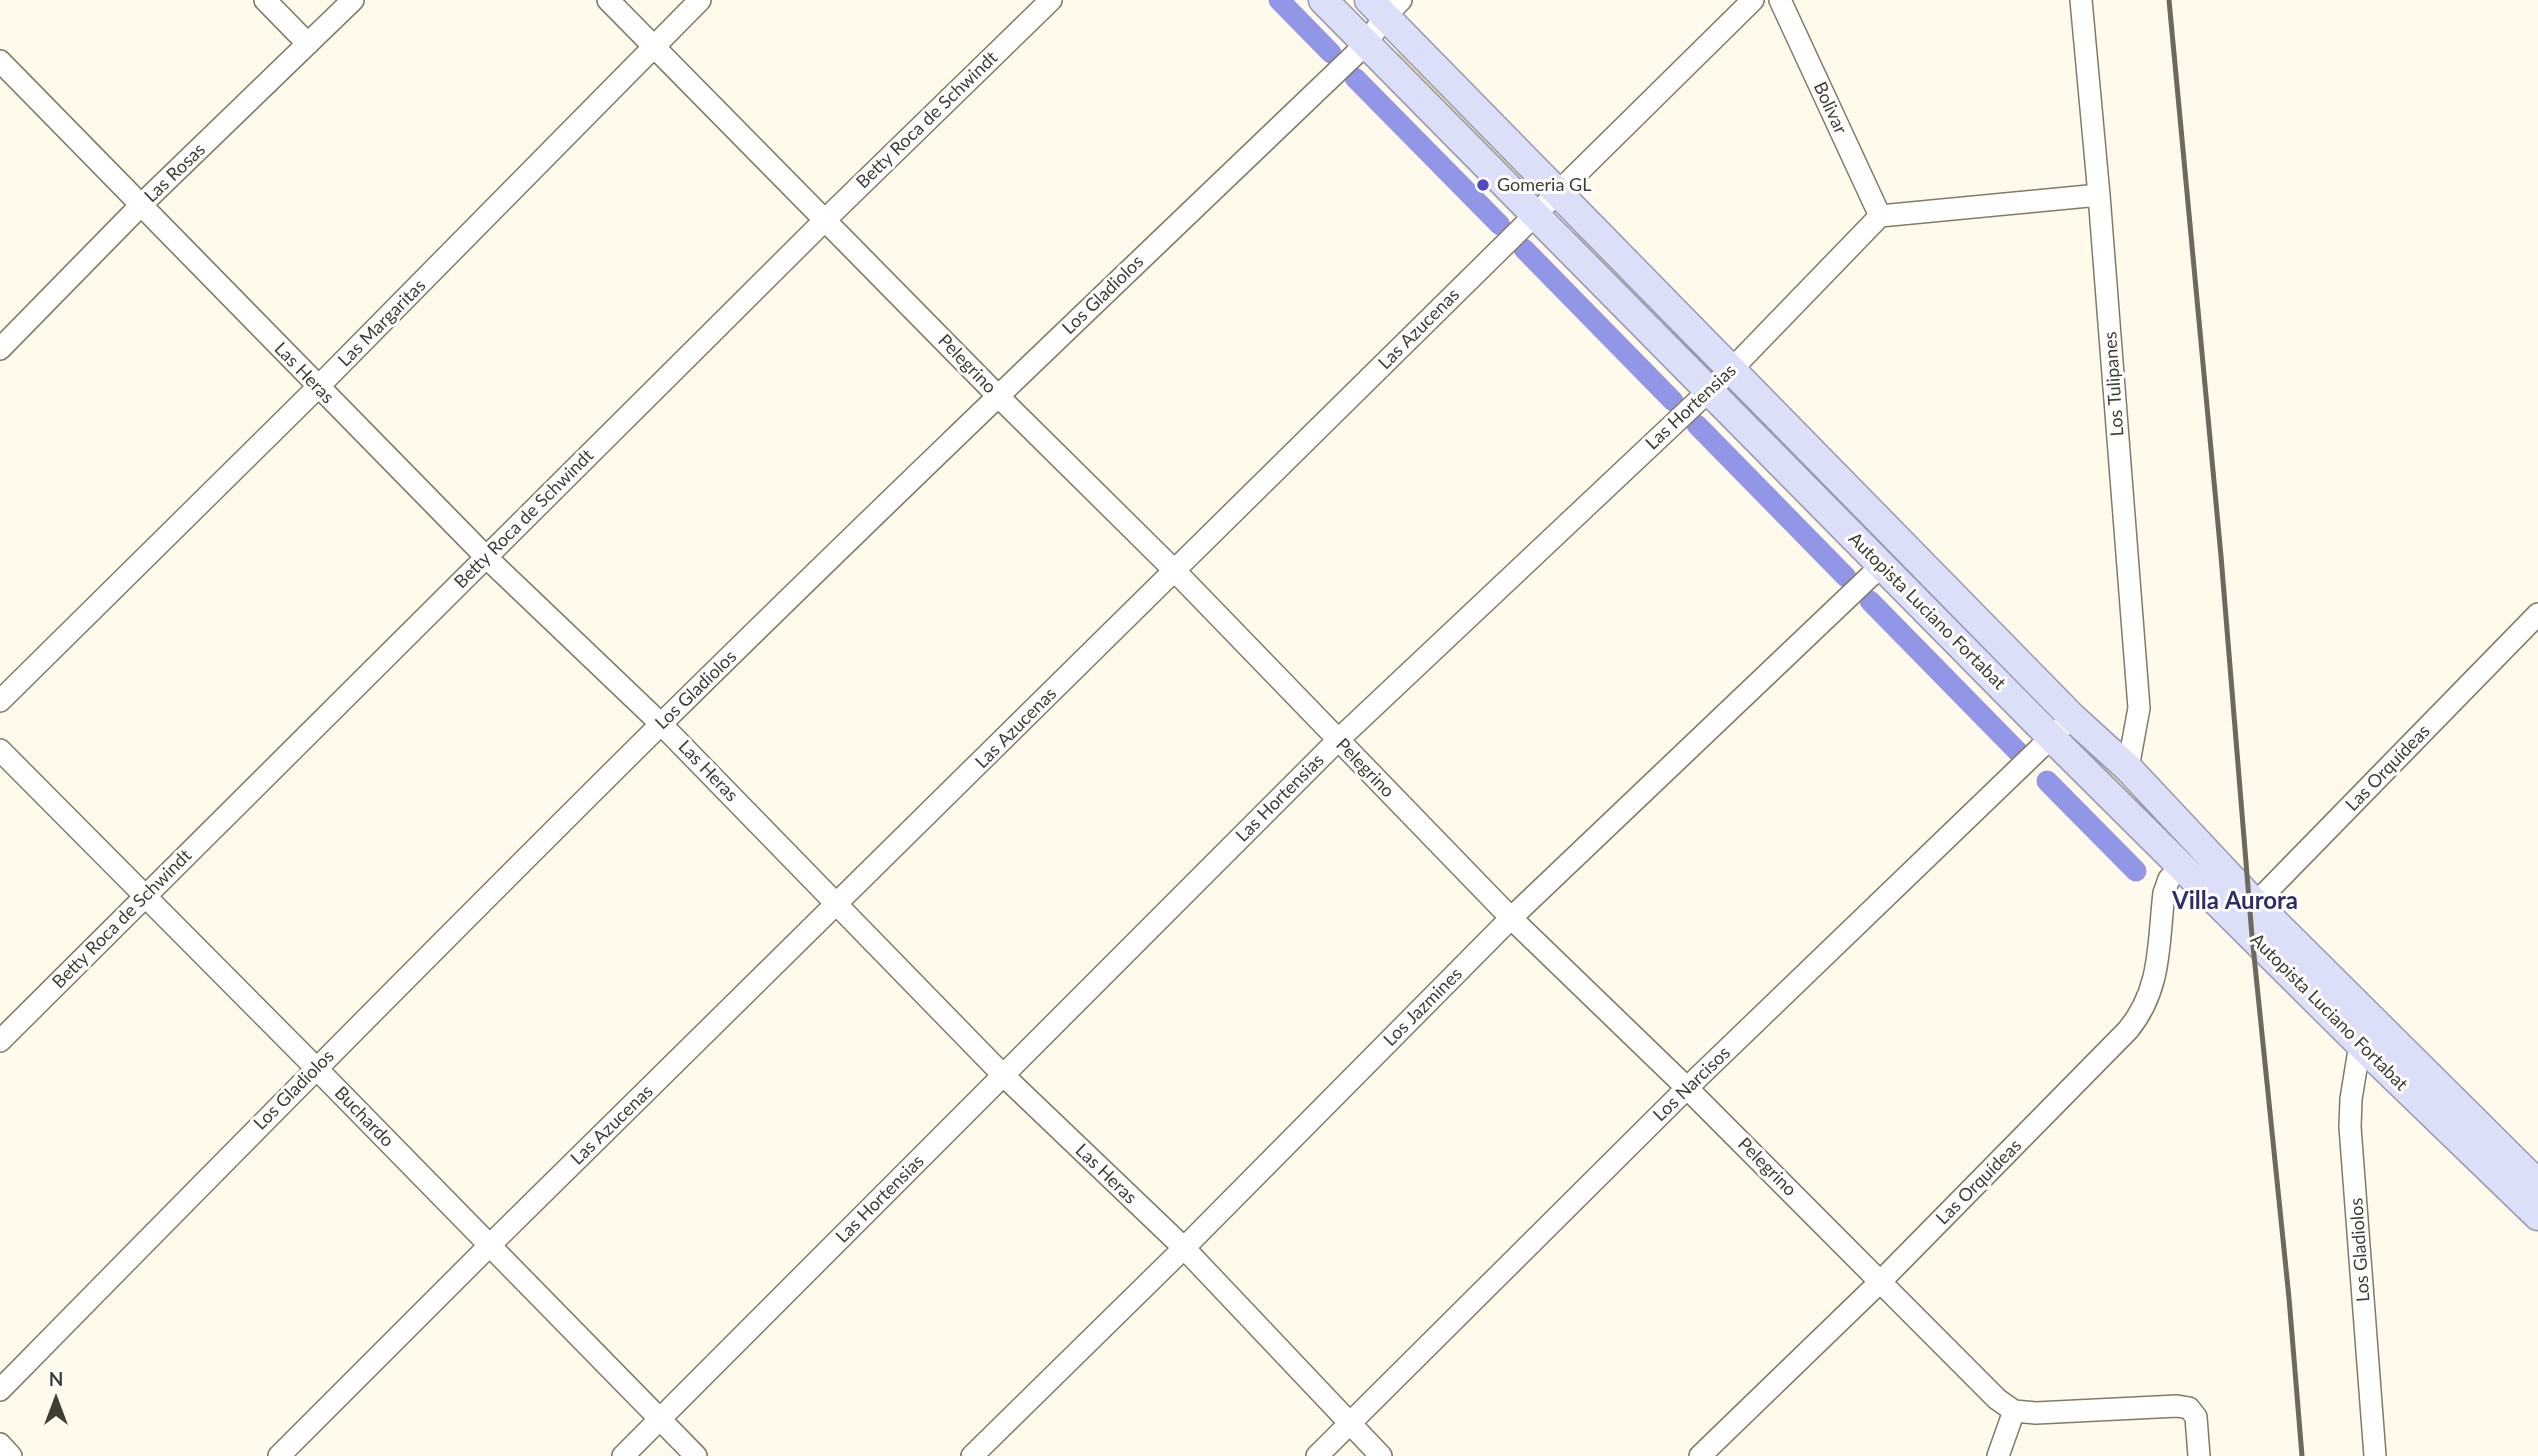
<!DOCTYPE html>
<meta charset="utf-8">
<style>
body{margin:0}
#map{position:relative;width:2538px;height:1456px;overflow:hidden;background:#fffaeb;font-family:Lato,sans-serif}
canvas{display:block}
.north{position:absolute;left:21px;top:1365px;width:70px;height:70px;-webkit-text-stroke:5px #fff;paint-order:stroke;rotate:0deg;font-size:19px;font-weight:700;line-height:28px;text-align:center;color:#403d33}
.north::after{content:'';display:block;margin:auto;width:24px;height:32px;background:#403d33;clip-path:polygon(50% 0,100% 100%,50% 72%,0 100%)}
</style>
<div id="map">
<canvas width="2538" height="1456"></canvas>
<div class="north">N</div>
</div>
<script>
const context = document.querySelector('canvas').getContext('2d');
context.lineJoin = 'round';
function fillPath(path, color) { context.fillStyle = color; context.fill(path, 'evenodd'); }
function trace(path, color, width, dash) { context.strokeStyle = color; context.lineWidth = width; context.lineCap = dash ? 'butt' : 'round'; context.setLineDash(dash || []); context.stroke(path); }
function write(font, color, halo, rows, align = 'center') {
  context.font = font + ' Lato,sans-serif'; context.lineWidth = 6; context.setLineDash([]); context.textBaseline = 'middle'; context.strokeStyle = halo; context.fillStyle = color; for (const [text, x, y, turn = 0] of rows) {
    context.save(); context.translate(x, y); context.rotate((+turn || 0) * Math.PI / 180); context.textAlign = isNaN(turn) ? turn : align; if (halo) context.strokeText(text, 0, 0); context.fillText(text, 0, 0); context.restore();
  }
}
fillPath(new Path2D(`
 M 1402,50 L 1529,177 L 1523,183 L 1396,55 Z
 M 1577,229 L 1701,359 L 1651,308 L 1634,299 L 1571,235 Z
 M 1795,458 L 1812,467 L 2050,709 L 2044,715 Z
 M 2089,749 L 2233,893 L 2227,899 L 2083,755 Z`), '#f6e0a0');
trace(new Path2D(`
 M 1279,0 L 1331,53
 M 1355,78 L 1500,225
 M 1524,249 L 1673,401
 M 1697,425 L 1846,577
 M 1870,601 L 2023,757
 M 2047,781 L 2136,871`), '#9196e7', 21);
const minor = new Path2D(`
 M 265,0 L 308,44
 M 608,0 L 998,396 L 1175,571 L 1511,918 L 1687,1088 L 1997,1399 L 2014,1411 L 2036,1413 L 2177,1406 L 2189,1408 L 2196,1417 L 2199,1456
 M 1780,0 L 1880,216
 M 2081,0 L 2099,195 L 2139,708 L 2128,768
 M 0,61 L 486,557 L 661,724 L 1003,1075 L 1184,1248 L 1381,1456
 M 0,349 L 142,204 L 353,0
 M 0,701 L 318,387 L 700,0
 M 0,750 L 316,1068 L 696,1456
 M 2247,912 L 2538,614
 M 0,1041 L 826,219 L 1051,0
 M 2360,1044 L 2351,1099 L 2350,1127 L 2375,1456
 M 0,1390 C 218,1168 437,946 659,726 C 892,496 1130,270 1367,43 L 1385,16 L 1401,0
 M 0,1444 L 11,1456
 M 279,1456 L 489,1246 L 1753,0
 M 623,1456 L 1338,740 L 1732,369 L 1880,216 L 2099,195
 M 972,1456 L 1184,1248 L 1511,918 L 1882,565
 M 1317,1456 L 1687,1088 L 2061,728
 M 1700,1456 L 1881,1281 L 2128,1030 C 2162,989 2158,943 2164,893 L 2169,879 L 2182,866
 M 1998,1456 L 2014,1411`);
const major = new Path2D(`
 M 1323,0 L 2052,738 L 2360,1044 L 2538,1216
 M 1369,0 L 2072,717 L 2128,768 L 2248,896 L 2538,1184`);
trace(minor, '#827a65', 24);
trace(major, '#9699b0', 31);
trace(minor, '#fff', 21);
trace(major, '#dcdff8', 28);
trace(new Path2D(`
 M 2169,0 L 2221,556 L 2252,936 L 2289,1298 L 2302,1456`), '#6d695e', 5);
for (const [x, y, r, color] of [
 [1483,185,7,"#514ac1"]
]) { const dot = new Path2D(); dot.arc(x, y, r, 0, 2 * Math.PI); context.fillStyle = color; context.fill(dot); trace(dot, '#fff', 2.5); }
write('18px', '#403d33', '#fff', [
 ["Bolivar",1830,108,65],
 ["Betty Roca de Schwindt",927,120,-44],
 ["Las Rosas",175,173,-44],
 ["Los Gladiolos",1103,295,-44],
 ["Las Margaritas",382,323,-45],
 ["Las Azucenas",1419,329,-45],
 ["Pelegrino",967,364,46],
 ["Las Heras",304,373,46],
 ["Los Tulipanes",2114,384,-94],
 ["Las Hortensias",1691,407,-43],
 ["Betty Roca de Schwindt",524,519,-45],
 ["Autopista Luciano Fortabat",1927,611,45],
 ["Los Gladiolos",696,690,-44],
 ["Las Azucenas",1016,728,-45],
 ["Pelegrino",1365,768,46],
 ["Las Orquídeas",2388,768,-46],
 ["Las Heras",708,771,46],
 ["Las Hortensias",1280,798,-45],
 ["Betty Roca de Schwindt",122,919,-45],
 ["Los Jazmines",1423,1007,-45],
 ["Autopista Luciano Fortabat",2329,1012,45],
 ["Los Narcisos",1692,1084,-44],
 ["Los Gladiolos",294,1090,-45],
 ["Buchardo",364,1117,46],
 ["Las Azucenas",612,1125,-44],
 ["Pelegrino",1767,1167,45],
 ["Las Heras",1106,1174,44],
 ["Las Orquídeas",1979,1182,-45],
 ["Las Hortensias",880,1199,-45],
 ["Los Gladiolos",2360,1250,-94]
]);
write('18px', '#403d33', '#fff', [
 ["Gomeria GL",1497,185]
], 'left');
write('bold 24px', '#2f2e69', '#fff', [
 ["Villa Aurora",2235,901]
]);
</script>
